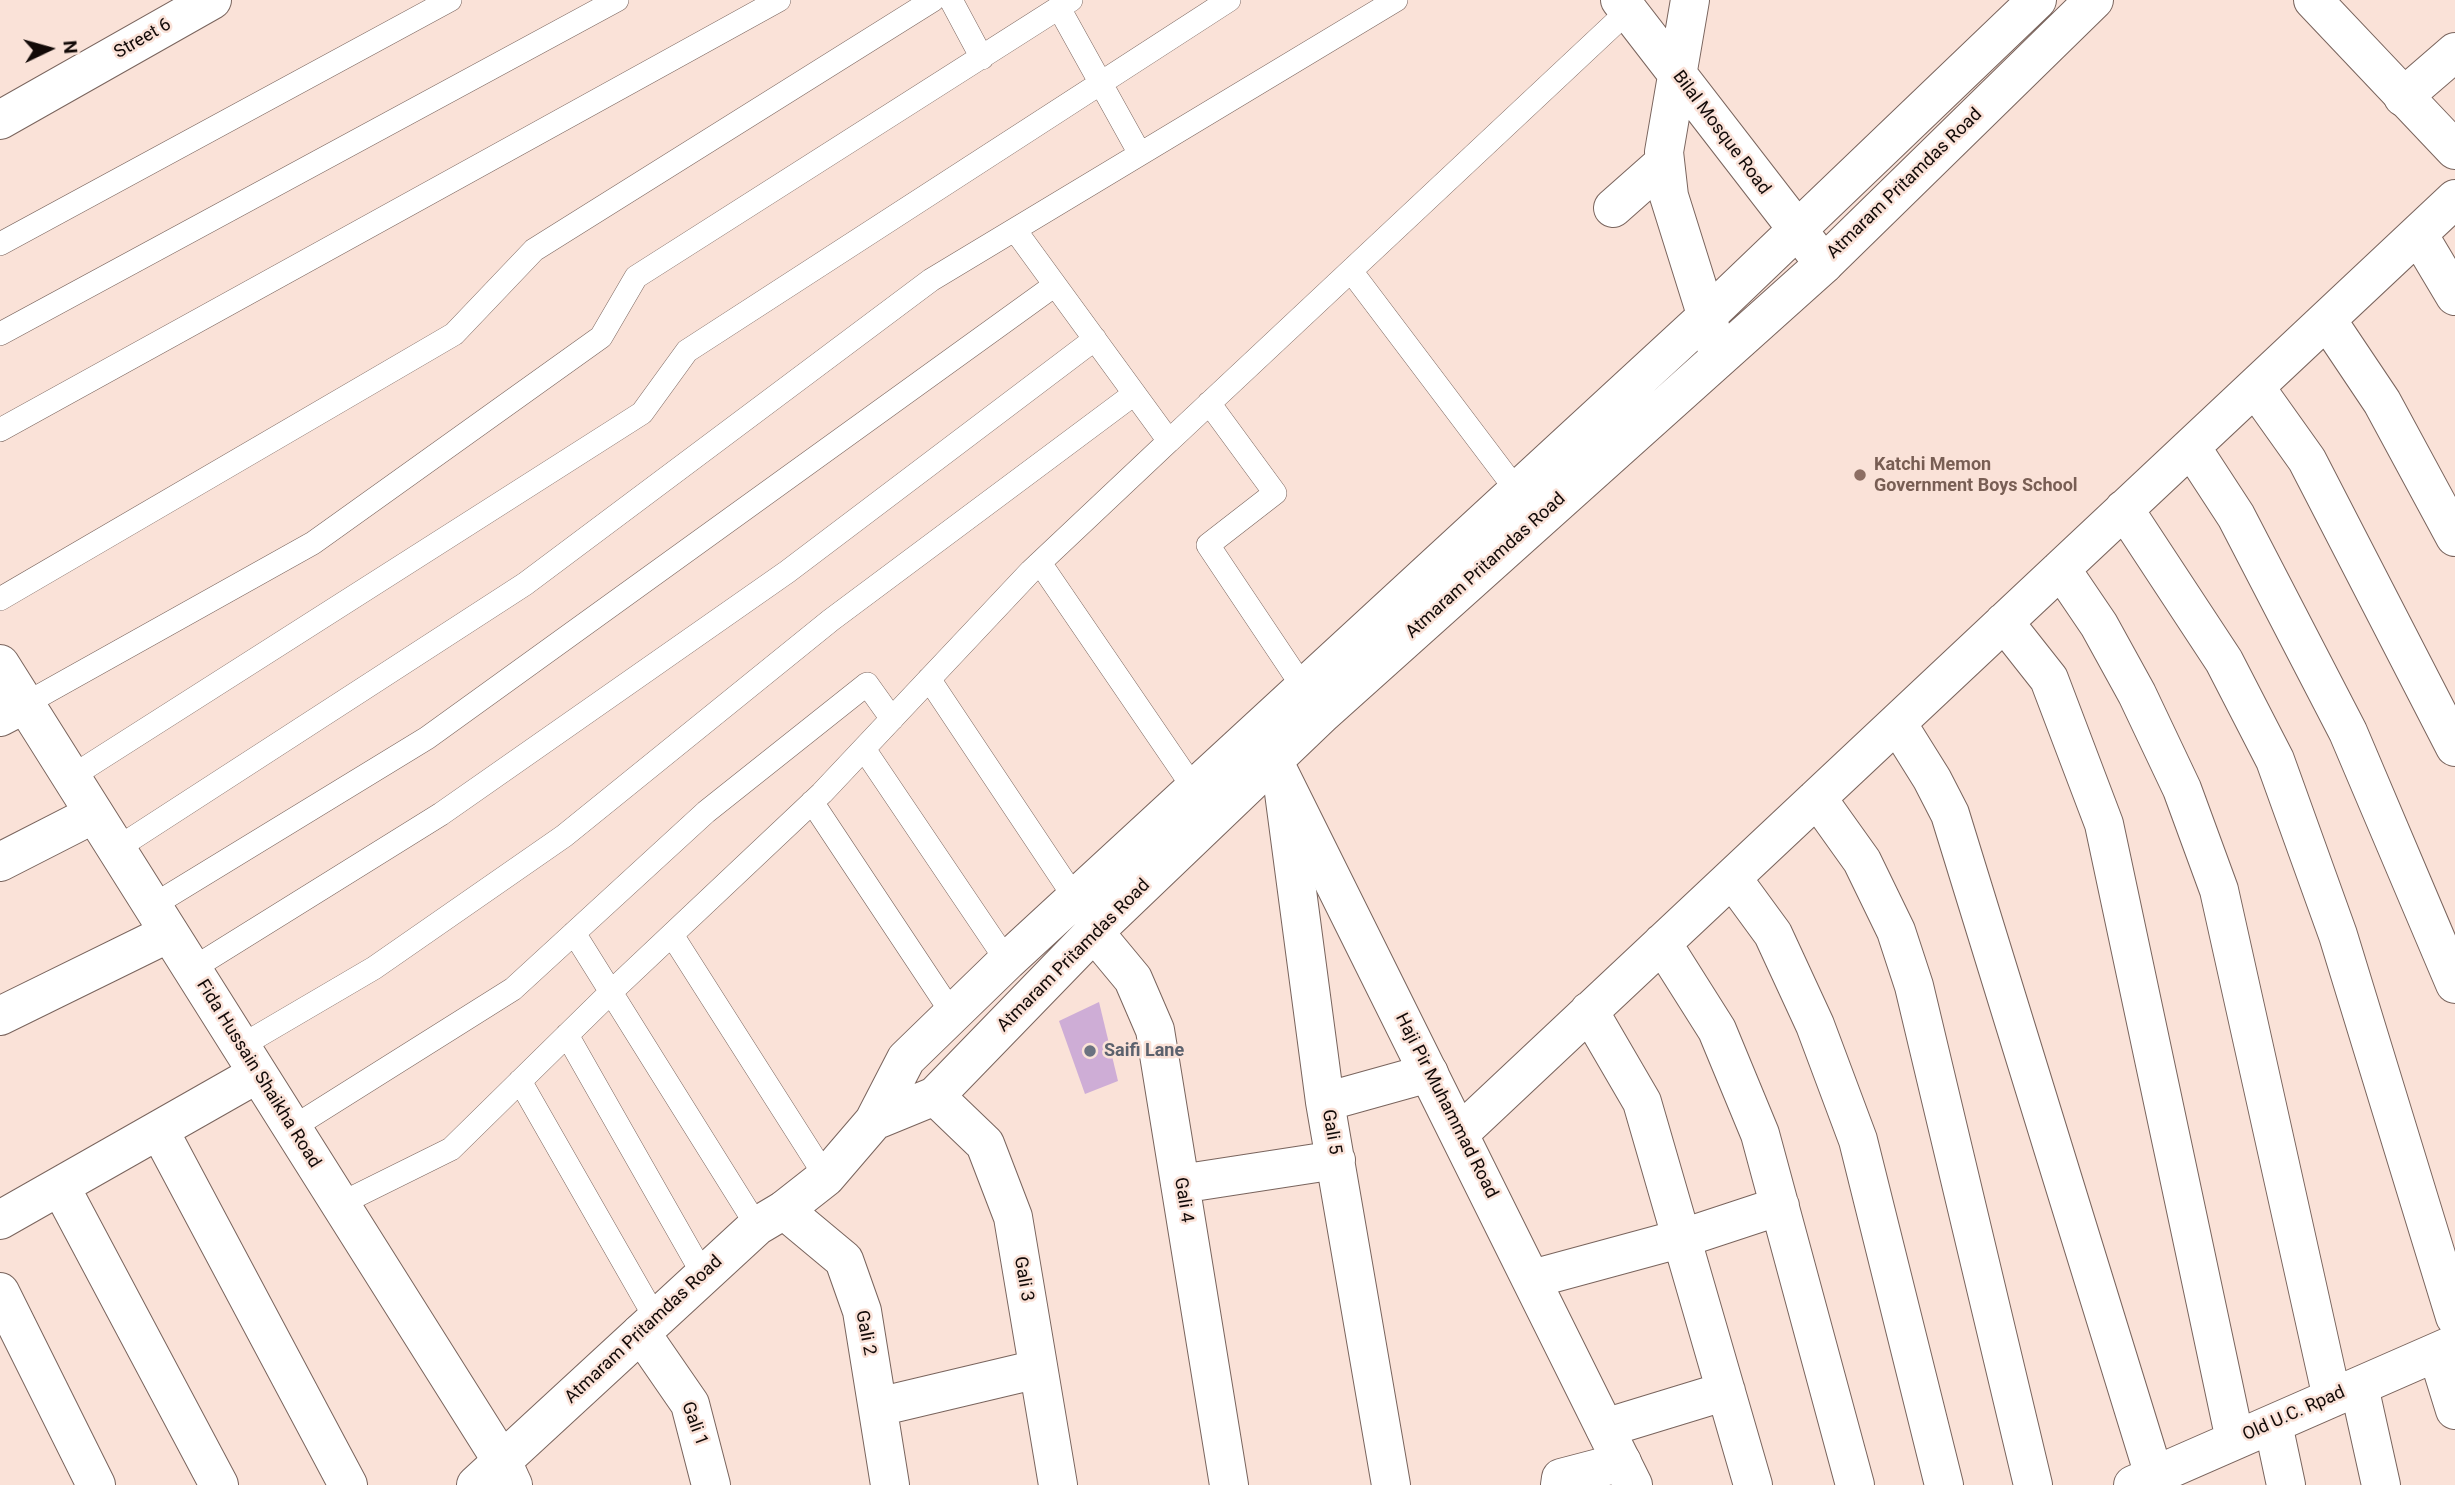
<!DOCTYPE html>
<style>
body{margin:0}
#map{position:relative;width:2455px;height:1485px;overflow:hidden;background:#fae2d8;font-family:Roboto,sans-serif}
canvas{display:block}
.north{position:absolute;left:14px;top:14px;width:70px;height:70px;-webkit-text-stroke:5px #fae2d8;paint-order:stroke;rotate:85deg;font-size:19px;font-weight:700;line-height:28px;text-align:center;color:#120a08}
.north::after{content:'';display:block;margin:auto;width:24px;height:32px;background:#120a08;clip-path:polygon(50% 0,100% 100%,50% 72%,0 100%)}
</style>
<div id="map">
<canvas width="2455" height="1485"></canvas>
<div class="north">N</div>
</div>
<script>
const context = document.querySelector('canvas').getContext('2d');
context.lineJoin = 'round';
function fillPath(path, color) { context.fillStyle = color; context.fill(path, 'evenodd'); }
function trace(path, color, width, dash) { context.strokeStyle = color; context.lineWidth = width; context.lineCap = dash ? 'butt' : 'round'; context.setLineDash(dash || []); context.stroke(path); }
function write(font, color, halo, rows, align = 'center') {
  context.font = font + ' Roboto,sans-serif'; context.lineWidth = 5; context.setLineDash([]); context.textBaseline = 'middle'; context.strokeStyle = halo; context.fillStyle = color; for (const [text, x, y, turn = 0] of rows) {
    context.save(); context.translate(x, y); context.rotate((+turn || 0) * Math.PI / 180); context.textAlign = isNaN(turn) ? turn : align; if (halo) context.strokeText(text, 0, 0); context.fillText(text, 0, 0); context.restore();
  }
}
fillPath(new Path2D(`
 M 1099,1002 L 1118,1081 L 1085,1094 L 1059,1021 Z`), '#ceadd6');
const service = new Path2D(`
 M 951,0 L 982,58
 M 1059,8 L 1140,154
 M 1015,230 L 1169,441 L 1628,11
 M 0,244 L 450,0
 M 1351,271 L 1524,500
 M 0,334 L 617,0
 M 1209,403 L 1275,493 L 1208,545 L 1309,696
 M 0,430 L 779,0
 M 1040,563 L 1193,787
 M 0,599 L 454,334 L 534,250 L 933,0
 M 929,679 L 1075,898
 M 25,704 L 313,543 L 601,337 L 636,277 L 1071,0
 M 864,749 L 1007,961
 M 71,777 L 642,413 L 687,351 L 1229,0
 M 812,802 L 954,1016
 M 116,849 L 525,584 L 931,280 L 1396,0
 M 152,906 L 427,738 L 1055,285
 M 574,933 L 757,1226
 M 672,935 L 826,1177
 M 192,969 L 441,814 L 787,572 L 1095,339
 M 567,1035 L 704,1276
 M 241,1046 L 374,968 L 564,836 L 831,620 L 1134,394
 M 520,1081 L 656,1319
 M 292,1128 L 513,989 L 706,812 L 867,684 L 892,719
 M 340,1204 L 451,1149 L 612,991 L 822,793 L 1031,571 L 1169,441`);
const minor = new Path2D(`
 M 1620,0 L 1824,264
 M 1690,0 L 1664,152 L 1669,196 L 1716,346
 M 2403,97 L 2455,52
 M 0,120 L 212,0
 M 1613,208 L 1665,162
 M 2418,234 L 2455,296
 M 2327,320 L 2382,402 L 2455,537
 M 2255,387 L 2307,460 L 2455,747
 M 2191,447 L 2236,516 L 2348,732 L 2455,984
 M 2124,509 L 2224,661 L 2275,760 L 2338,935 L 2455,1317
 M 2061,569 L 2099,625 L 2137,694 L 2182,789 L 2219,890 L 2332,1398
 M 2004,622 L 2049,679 L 2104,824 L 2235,1440
 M 0,717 L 25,704
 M 1897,723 L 1932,779 L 1950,814 L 2157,1485
 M 1283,785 L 1325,1102 L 1391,1485
 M 1817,798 L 1862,861 L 1896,931 L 1914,986 L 2033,1485
 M 0,862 L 94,814
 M 1732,878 L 1773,934 L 1815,1025 L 1858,1140 L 1944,1485
 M 1094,932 L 1133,979 L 1155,1030 L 1229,1485
 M 1662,943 L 1717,1030 L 1760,1134 L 1855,1485
 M 1589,1011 L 1642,1102 L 1753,1485
 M 0,1016 L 169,933
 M 935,1096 L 985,1144 L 1013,1217 L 1058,1485
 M 1325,1102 L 1429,1073
 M 159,1130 L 348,1485
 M 1460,1133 L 2455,199
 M 1180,1184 L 1336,1160
 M 60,1186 L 219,1485
 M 784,1210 L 844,1260 L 862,1311 L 890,1485
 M 0,1220 L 257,1074
 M 1532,1279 L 1683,1238 L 1780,1206
 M 0,1292 L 96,1485
 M 641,1333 L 690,1404 L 711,1485
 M 2437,1352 L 2455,1410
 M 2359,1386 L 2381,1485
 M 878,1407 L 1038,1369
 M 2273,1424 L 2286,1485
 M 1605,1428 L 1726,1391
 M 1560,1485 L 1561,1478 L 1622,1462
 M 2133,1485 L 2455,1344`);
const tertiary = new Path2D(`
 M 2313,0 L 2455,150
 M 0,664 L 502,1461 L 513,1485`);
const secondary = new Path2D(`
 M 1263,740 L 1633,1485
 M 874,1121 L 935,1096 L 1094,932 L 1323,713 L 1824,264 L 2094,0
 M 476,1485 L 757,1226 L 784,1210 L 826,1177 L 874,1121 L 906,1059 L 1007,961 L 1707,316 L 2037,0`);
trace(service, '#79645d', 24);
trace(minor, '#79645d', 40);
trace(tertiary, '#79645d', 40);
trace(secondary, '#79645d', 40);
trace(service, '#fff', 23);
trace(minor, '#fff', 38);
trace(tertiary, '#fff', 38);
trace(secondary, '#fff', 38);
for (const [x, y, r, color] of [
 [1860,475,7,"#8d6e63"],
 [1090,1051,7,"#6b7280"]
]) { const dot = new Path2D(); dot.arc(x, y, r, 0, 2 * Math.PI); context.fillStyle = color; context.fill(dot); trace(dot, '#fae2d8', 2.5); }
write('18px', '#120a08', '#fae2d8', [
 ["Street 6",143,39,-30],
 ["Bilal Mosque Road",1721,133,53],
 ["Atmaram Pritamdas Road",1905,184,-44],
 ["Atmaram Pritamdas Road",1486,566,-42],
 ["Atmaram Pritamdas Road",1074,956,-45],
 ["Fida Hussain Shaikha Road",258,1074,58],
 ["Haji Pir Muhammad Road",1446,1106,63],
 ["Gali 5",1331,1132,80],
 ["Gali 4",1183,1200,81],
 ["Gali 3",1023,1279,80],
 ["Atmaram Pritamdas Road",644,1330,-43],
 ["Gali 2",865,1333,79],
 ["Old U.C. Rpad",2294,1414,-24],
 ["Gali 1",694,1424,70]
]);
write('bold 18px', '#785e54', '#fae2d8', [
 ["Katchi Memon",1874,465],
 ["Government Boys School",1874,486]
], 'left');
write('bold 18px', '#5b616d', '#fae2d8', [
 ["Saifi Lane",1104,1051]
], 'left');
</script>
